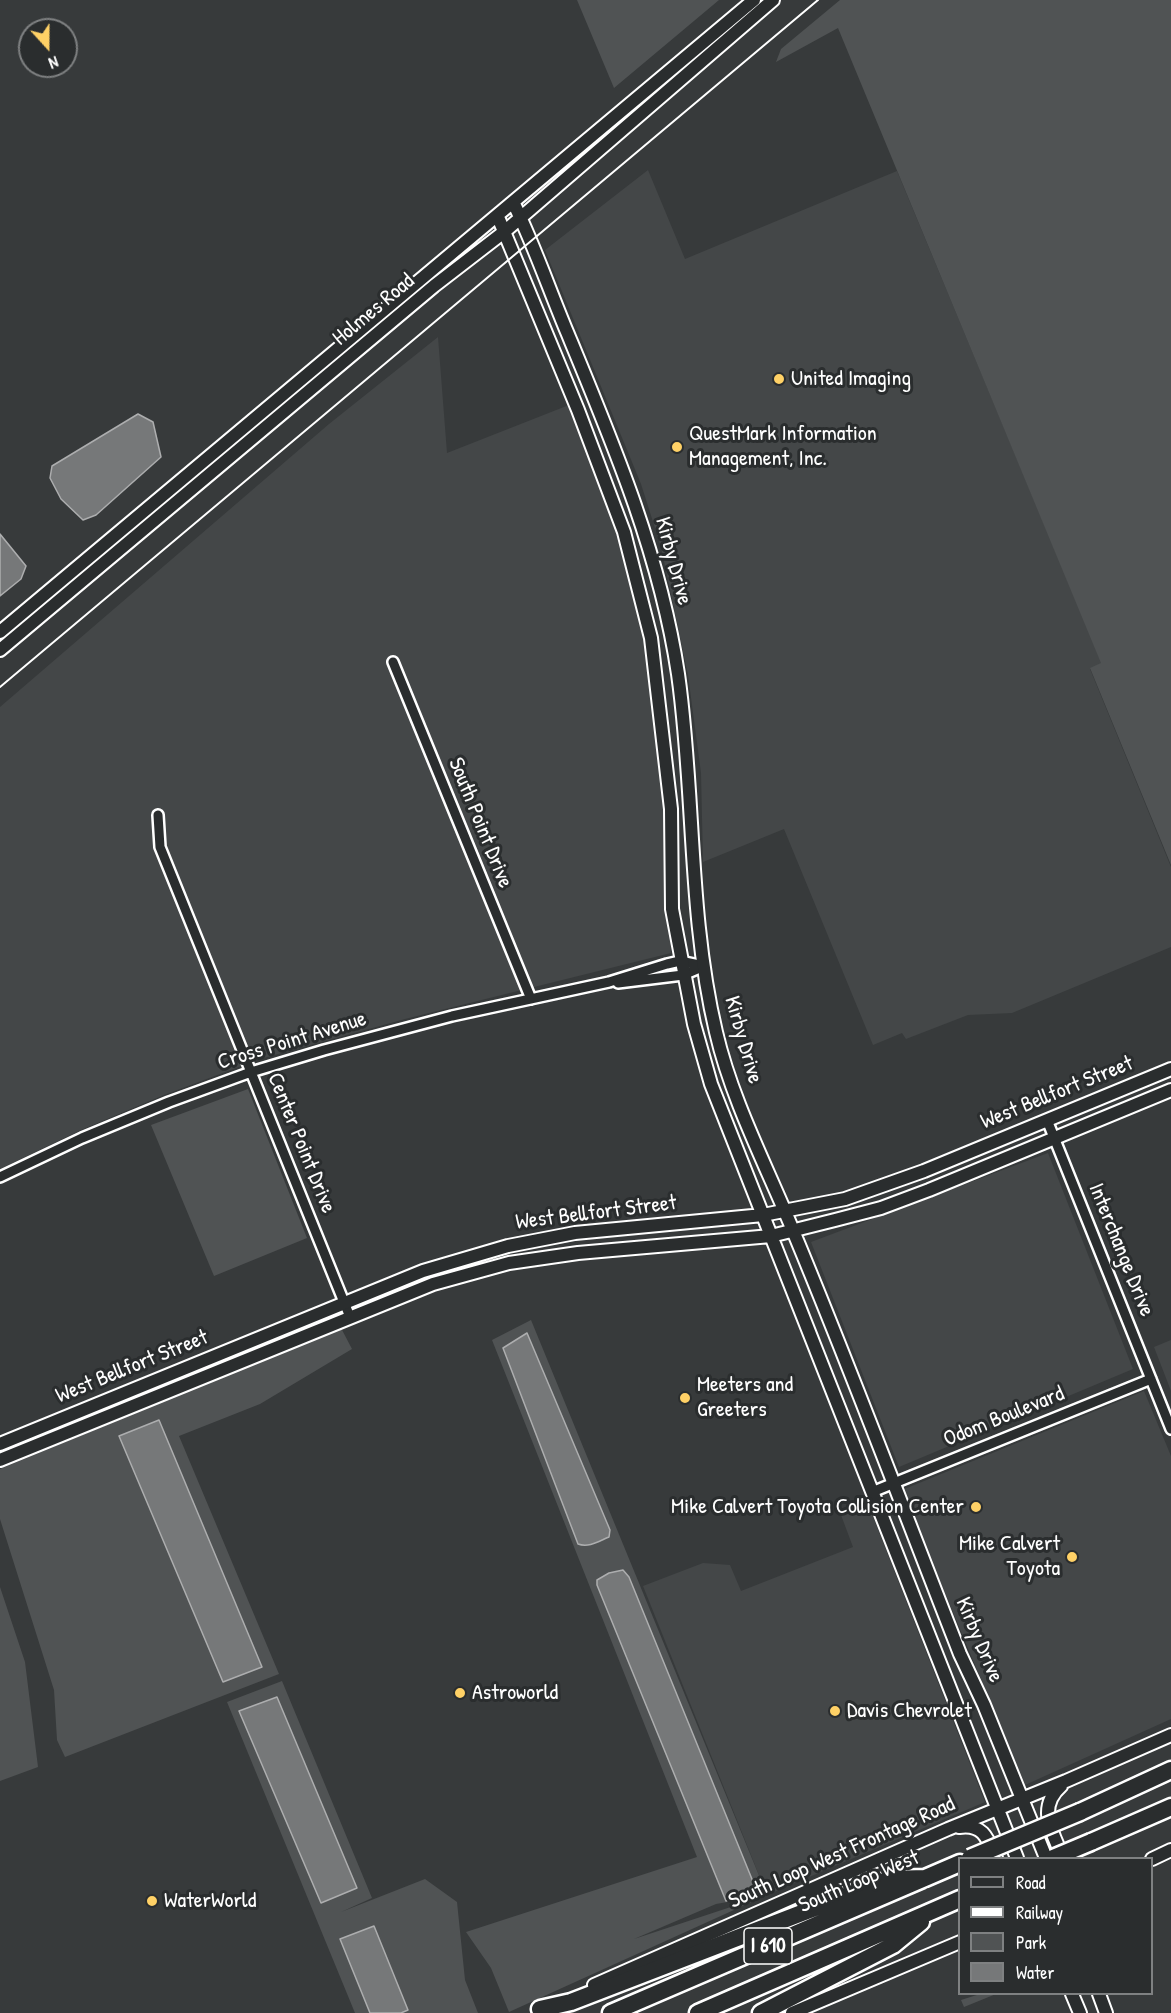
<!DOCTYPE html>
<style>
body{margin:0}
#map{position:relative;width:1171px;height:2013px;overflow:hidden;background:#373a3b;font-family:"Patrick Hand",sans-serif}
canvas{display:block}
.legend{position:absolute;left:958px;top:1857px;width:195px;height:138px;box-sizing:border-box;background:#2a2d2e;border:2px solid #7f8182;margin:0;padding:8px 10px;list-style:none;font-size:18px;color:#fff}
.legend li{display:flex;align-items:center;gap:12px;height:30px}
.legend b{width:30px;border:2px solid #7f8182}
.north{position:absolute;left:18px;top:18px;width:60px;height:60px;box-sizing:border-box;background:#2a2d2e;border:2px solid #7f8182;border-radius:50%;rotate:159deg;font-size:16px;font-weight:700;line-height:24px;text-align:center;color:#fff}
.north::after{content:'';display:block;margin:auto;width:21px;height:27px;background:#ffd166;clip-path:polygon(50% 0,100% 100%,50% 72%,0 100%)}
</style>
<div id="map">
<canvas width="1171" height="2013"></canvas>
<ul class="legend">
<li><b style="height:8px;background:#2a2d2e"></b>Road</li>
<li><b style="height:8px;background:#fff"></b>Railway</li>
<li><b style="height:16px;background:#505354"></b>Park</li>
<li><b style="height:16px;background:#767879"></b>Water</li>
</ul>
<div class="north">N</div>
</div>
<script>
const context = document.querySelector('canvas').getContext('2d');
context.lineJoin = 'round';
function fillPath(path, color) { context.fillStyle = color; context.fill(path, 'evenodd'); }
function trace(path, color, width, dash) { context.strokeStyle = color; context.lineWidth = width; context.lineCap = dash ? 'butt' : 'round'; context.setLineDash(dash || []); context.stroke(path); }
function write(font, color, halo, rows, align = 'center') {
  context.font = font + ' "Patrick Hand",sans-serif'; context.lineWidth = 6; context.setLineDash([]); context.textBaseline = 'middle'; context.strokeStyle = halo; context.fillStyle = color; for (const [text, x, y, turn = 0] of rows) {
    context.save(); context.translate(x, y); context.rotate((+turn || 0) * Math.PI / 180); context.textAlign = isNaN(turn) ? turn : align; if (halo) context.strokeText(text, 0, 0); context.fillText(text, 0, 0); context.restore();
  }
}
fillPath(new Path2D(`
 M 648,170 L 685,259 L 897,171 L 1102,663 L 1090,669 L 1171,867 L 1171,947 L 1012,1013 L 968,1015 L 906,1039 L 902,1033 L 873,1045 L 784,829 L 703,862 L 701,773 L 688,675 L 661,547 L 641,484 L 545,250 Z
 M 438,337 L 447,453 L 569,405 L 604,494 L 626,560 L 648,651 L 665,790 L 671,953 L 405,1019 L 260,1059 L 164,1095 L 81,1130 L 0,1169 L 0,707 L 329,424 Z
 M 1048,1153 L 1133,1369 L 899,1467 L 811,1242 Z
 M 1171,1340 L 1171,1391 L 1154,1347 Z
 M 1144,1391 L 1171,1456 L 1171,1719 L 1025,1785 L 902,1490 Z
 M 868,1504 L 985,1802 L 767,1895 L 643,1586 L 703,1563 L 730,1565 L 741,1591 L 853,1547 L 841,1515 Z`), '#444748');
fillPath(new Path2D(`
 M 577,0 L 719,0 L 614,88 Z
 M 840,0 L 1171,0 L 1171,865 L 1090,668 L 1101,663 L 838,28 L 776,62 L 781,49 Z
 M 248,1089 L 307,1238 L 214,1276 L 151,1125 Z
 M 531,1320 L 767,1895 L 509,2012 L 491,1968 L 466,1932 L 697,1857 L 492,1340 ZM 761,1896 L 761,1897 L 634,1939 L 716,1904 Z
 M 341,1328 L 352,1349 L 260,1404 L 179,1436 L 279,1674 L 65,1757 L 57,1740 L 54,1690 L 0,1519 L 0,1469 Z
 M 0,1587 L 25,1662 L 38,1767 L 0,1781 Z
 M 282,1681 L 372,1898 L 341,1912 L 425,1879 L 457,1902 L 465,1980 L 478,2013 L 355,2013 L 227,1702 Z
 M 980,1994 L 996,1994 L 964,2007 L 961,2000 Z`), '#505354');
const water = new Path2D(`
 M 138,414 L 153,422 L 161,457 L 96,515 L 83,520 L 61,499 L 50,478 L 52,466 Z
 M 0,534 L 26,566 L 21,579 L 0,596 Z
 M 527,1333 L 610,1530 L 609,1537 C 599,1541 589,1548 578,1544 L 503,1348 Z
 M 159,1420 L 262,1667 L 223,1682 L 119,1436 Z
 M 623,1570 L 629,1577 L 756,1889 L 726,1901 L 597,1585 L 597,1580 L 609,1573 Z
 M 277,1697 L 357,1888 L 321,1903 L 239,1711 Z
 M 374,1926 L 408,2010 L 401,2013 L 370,2013 L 340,1939 Z`);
fillPath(water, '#767879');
trace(water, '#adaeaf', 1.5);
const street = new Path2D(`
 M 393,662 L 531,999
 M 158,815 L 160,847 L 350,1317
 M 618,983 L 683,975 L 704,966
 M 1047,1120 L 1171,1429
 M 0,1177 L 82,1138 L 169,1102 L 251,1072 L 324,1050 L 452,1016 L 609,982 L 667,964 L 680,961 L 704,966
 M 872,1492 L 1151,1379`);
const secondary = new Path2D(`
 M 514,204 C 534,245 549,289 567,332 C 613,443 660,554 678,674 C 695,792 688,915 716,1032 C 732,1101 767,1167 794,1233 C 852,1372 905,1514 960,1654 L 984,1705 L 1046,1858
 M 498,217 L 578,410 L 624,532 L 651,638 L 671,809 L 672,909 L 694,1024 L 711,1084 L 1017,1858
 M 0,632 L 754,0
 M 0,650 L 434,286 L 504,232 L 773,0
 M 0,1444 L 423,1271 L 508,1246 L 575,1233 L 763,1215 L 845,1199 L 924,1171 L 1171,1069
 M 0,1460 L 433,1284 L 509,1263 L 578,1253 L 771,1236 L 835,1220 L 881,1208 L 929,1190 L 1171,1090
 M 1061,1786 C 1036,1808 1053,1833 1063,1858
 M 959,1827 C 983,1823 988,1839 996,1858
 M 1152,1859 L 1171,1850
 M 594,1985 L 948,1829 L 1066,1781 L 1171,1735
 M 1072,1994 L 1080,2013
 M 1099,1994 L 1106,2013
 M 792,2013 L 960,1942`);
const highway = new Path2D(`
 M 1080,1812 L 1171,1770
 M 1091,1842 L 1171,1807
 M 540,2009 L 571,2002 L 890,1879 L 925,1878
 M 611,2013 L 960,1863
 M 698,2013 L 960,1899
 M 761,2013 L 893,1945 L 921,1922`);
trace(street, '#fff', 14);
trace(secondary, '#fff', 16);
trace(highway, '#fff', 21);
trace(street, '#2a2d2e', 9);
trace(secondary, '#2a2d2e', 12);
trace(highway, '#2a2d2e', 16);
trace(new Path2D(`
 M 0,687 L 818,0`), '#fff', 2);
const highwayBridge = new Path2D(`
 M 970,1858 L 1080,1812
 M 1053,1858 L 1091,1842`);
trace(highwayBridge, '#fff', 21, []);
trace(highwayBridge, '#2a2d2e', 16);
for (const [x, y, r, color] of [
 [779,379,6,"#ffd166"],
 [677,447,6,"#ffd166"],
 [685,1398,6,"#ffd166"],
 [976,1507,6,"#ffd166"],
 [1072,1557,6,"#ffd166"],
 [460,1693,6,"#ffd166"],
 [835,1711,6,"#ffd166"],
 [152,1901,6,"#ffd166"]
]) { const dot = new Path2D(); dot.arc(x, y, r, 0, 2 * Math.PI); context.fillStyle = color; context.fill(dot); trace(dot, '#2a2d2e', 2); }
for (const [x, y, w] of [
 [768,1946,48]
]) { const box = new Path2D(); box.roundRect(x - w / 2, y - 18, w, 36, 4.5); context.fillStyle = '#2a2d2e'; context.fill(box); trace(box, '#fff', 1.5); }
write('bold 21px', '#fff', null, [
 ["I 610",768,1946]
]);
write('22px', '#fff', '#2a2d2e', [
 ["Holmes Road",374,310,-40],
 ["Kirby Drive",673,561,75],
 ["South Point Drive",480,823,68],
 ["Kirby Drive",743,1040,74],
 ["Cross Point Avenue",292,1041,-17],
 ["West Bellfort Street",1057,1093,-22],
 ["Center Point Drive",301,1143,68],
 ["West Bellfort Street",596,1213,-7],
 ["Interchange Drive",1121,1250,68],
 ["West Bellfort Street",132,1367,-22],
 ["Odom Boulevard",1004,1417,-22],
 ["Kirby Drive",979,1640,67],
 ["South Loop West Frontage Road",842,1853,-24],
 ["South Loop West",859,1882,-23]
]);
write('22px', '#fff', '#2a2d2e', [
 ["United Imaging",791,379],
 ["QuestMark Information",689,434],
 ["Management, Inc.",689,459],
 ["Meeters and",697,1385],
 ["Greeters",697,1410],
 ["Mike Calvert Toyota Collision Center",964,1507,"right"],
 ["Mike Calvert",1060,1544,"right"],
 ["Toyota",1060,1569,"right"],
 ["Astroworld",472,1693],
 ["Davis Chevrolet",847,1711],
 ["WaterWorld",164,1901]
], 'left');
</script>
